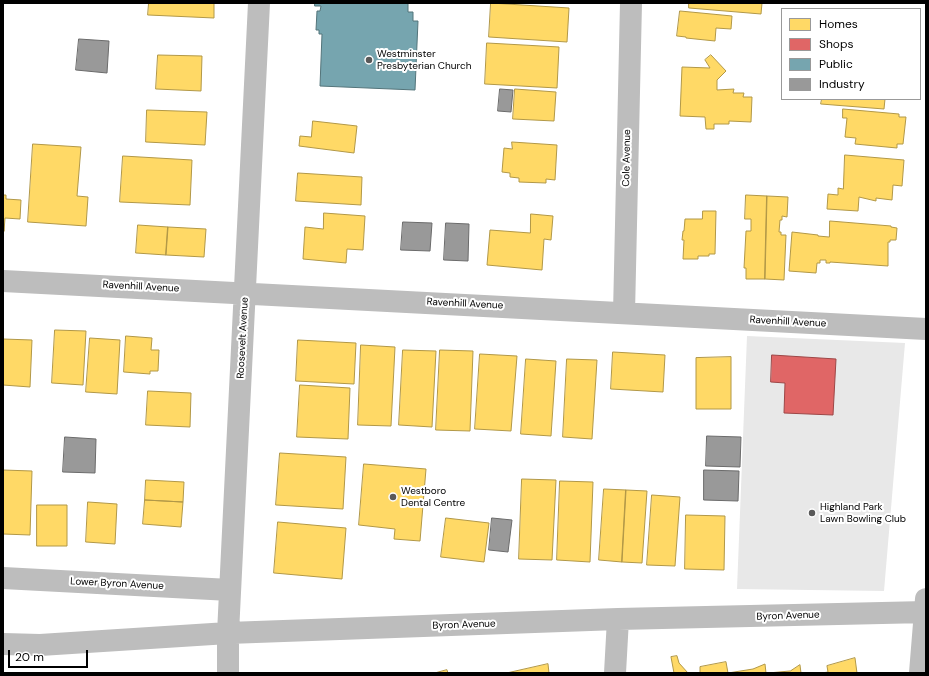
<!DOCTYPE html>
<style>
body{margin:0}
#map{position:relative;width:929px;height:676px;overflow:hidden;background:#fff;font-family:"DM Sans",sans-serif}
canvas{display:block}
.frame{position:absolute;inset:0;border:4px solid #000;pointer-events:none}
.legend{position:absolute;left:781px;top:8px;width:140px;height:92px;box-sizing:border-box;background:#fff;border:1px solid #999;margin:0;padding:5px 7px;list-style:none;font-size:12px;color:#000}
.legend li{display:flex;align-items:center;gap:8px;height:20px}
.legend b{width:20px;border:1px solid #999}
.scale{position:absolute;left:8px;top:650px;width:80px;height:18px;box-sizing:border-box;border:2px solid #000;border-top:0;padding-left:5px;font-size:12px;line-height:14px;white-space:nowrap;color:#000;-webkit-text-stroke:3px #fff;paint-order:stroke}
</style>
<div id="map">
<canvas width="929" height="676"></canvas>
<div class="frame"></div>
<ul class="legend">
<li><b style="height:11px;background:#ffd966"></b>Homes</li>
<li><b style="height:11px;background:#e06666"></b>Shops</li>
<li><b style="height:11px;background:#76a5af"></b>Public</li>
<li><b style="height:11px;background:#999"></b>Industry</li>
</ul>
<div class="scale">20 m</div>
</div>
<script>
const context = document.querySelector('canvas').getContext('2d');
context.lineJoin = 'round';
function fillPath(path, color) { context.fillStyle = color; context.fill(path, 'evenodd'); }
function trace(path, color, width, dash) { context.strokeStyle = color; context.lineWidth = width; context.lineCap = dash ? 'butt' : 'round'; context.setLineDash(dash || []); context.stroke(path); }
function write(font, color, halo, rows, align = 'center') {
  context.font = font + ' "DM Sans",sans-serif'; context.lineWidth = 4; context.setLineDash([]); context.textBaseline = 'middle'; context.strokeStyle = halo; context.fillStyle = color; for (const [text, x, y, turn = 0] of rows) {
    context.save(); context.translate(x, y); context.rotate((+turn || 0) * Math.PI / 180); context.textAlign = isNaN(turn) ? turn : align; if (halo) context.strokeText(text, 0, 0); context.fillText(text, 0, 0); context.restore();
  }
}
fillPath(new Path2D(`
 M 747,336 L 905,343 L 884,591 L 737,589 Z`), '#e8e8e8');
const homes = new Path2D(`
 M 149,3 L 214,3 L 214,18 L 148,15 Z
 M 491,3 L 569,8 L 567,42 L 489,37 Z
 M 689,3 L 762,3 L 761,14 L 689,8 Z
 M 680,11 L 732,16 L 731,29 L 716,28 L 715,41 L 686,38 L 686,37 L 677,36 Z
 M 487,43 L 559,47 L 557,88 L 485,84 Z
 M 158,55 L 202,56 L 201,91 L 156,89 Z
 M 711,55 L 726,71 L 717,80 L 717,90 L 734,89 L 733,93 L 744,93 L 743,97 L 752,97 L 751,122 L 729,121 L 729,124 L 714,124 L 714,129 L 706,129 L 705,117 L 680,116 L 682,67 L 710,68 L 705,60 Z
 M 515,89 L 556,92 L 554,121 L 513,119 Z
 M 822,99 L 885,99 L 884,109 L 821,104 Z
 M 843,109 L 899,114 L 899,117 L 906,117 L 903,144 L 897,144 L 897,148 L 855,144 L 856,138 L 845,137 L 847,118 L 843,118 Z
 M 147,110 L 207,112 L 205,145 L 146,142 Z
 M 313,121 L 357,126 L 354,153 L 299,146 L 300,136 L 311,137 Z
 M 512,142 L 557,145 L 555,180 L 546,179 L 546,183 L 519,182 L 519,178 L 510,177 L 510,173 L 502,172 L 504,148 L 512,149 Z
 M 33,144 L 81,147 L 77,196 L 88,197 L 86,226 L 28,222 Z
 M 845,155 L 904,160 L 902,186 L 893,185 L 892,200 L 876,198 L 876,201 L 859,197 L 858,211 L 827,209 L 828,194 L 838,195 L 838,188 L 843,189 Z
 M 123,156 L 192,160 L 190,205 L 120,202 Z
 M 298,173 L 362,177 L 361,205 L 296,201 Z
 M 3,195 L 6,195 L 6,199 L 21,200 L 20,219 L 5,218 L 4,231 Z
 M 746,195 L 767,196 L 765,279 L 746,279 L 746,268 L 744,268 L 746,231 L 751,231 L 751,219 L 745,219 Z
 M 767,196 L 788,197 L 787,217 L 782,216 L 782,220 L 780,220 L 779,232 L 781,232 L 781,235 L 786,235 L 784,280 L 765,279 Z
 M 703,211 L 716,211 L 715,254 L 709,254 L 709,256 L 698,256 L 698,259 L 683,259 L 684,240 L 682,240 L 683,231 L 684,231 L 685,219 L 702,219 Z
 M 324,213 L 365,216 L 363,250 L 347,249 L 346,263 L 303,259 L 305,227 L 323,229 Z
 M 531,214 L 553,216 L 551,240 L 544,239 L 542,270 L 487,265 L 490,230 L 530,233 Z
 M 830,221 L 891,226 L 891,227 L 897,228 L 896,240 L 890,240 L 890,242 L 888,242 L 888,266 L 830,262 L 830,263 L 826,263 L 826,260 L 820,260 L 820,263 L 817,263 L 816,273 L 789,271 L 792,232 L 818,235 L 818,236 L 829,237 Z
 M 138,225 L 168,227 L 166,255 L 136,253 Z
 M 168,227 L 206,229 L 204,257 L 166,255 Z
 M 55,330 L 86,331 L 83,385 L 52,383 Z
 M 126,336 L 152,338 L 151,350 L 159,350 L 158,371 L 150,371 L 150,374 L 124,372 Z
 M 90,338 L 120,340 L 117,394 L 86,392 Z
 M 3,339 L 32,340 L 30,387 L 3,385 Z
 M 298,340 L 356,343 L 354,384 L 296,381 Z
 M 361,345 L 395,347 L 391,426 L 358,425 Z
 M 403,350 L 436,351 L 432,427 L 399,425 Z
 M 440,350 L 473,351 L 470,431 L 436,430 Z
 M 613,352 L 665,355 L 663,392 L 611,389 Z
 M 480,354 L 517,356 L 511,431 L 475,429 Z
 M 731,357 L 731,409 L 696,409 L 696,358 Z
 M 526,359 L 556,361 L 551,436 L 521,434 Z
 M 567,359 L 597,360 L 592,439 L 563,437 Z
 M 300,385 L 350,388 L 348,439 L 297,437 Z
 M 148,391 L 191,393 L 190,427 L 146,425 Z
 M 280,453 L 346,457 L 343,509 L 276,505 Z
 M 364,464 L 426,469 L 420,541 L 394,539 L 395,529 L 359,525 Z
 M 3,470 L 32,471 L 30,535 L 3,534 Z
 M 522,479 L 556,480 L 552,560 L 519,559 Z
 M 146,480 L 184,482 L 183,502 L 145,500 Z
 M 560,481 L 593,482 L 590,562 L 557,560 Z
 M 604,489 L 626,490 L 622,562 L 599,560 Z
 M 626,490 L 647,491 L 642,563 L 622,562 Z
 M 652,495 L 680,497 L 675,566 L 647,565 Z
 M 145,500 L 183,502 L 181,527 L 143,524 Z
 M 88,502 L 117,504 L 115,544 L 86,542 Z
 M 37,505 L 67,505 L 67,546 L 37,546 Z
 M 686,515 L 725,516 L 724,570 L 685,569 Z
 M 446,518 L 489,523 L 484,562 L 441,557 Z
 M 278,522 L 346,528 L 342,579 L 274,573 Z
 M 677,656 L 679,663 L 688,673 L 674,673 L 671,657 Z
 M 855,658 L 857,673 L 822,673 L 828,672 L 827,666 Z
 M 726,662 L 728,673 L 753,669 L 765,664 L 766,673 L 700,673 L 700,667 Z
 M 548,664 L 549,673 L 507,673 Z
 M 800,665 L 801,673 L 768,673 L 790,671 Z
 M 447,670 L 448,673 L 435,673 Z`);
fillPath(homes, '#ffd966');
trace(homes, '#b29847', 1);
const shops = new Path2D(`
 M 772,355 L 836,359 L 833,415 L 784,413 L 785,383 L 771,382 Z`);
fillPath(shops, '#e06666');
trace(shops, '#9d4747', 1);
const public = new Path2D(`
 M 315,3 L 408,3 L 408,12 L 413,12 L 413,21 L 418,21 L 415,90 L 320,86 L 322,34 L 319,34 L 319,30 L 316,30 L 317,11 L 320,11 L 321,6 L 315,6 Z`);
fillPath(public, '#76a5af');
trace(public, '#53747a', 1);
const industry = new Path2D(`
 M 79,39 L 109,41 L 107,73 L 76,70 Z
 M 500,89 L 513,90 L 511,112 L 498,111 Z
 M 403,222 L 432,223 L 430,251 L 401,250 Z
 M 446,223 L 469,224 L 468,261 L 444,260 Z
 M 707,436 L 741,437 L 740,467 L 706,466 Z
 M 65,437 L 96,439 L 95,473 L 63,472 Z
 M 704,470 L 739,471 L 738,501 L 704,500 Z
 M 492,518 L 512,520 L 508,552 L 489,550 Z`);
fillPath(industry, '#999');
trace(industry, '#6b6b6b', 1);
trace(new Path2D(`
 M 3,281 L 926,329
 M 624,313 L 631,3
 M 3,578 L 230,590
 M 3,644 L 40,645 L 228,633 L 618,619 L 926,612
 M 228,673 L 228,633 L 259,3
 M 615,673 L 618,619
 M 920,673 L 926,599`), '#bdbdbd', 22);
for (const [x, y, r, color] of [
 [369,60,4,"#595959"],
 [393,497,4,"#595959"],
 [812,513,4,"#595959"]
]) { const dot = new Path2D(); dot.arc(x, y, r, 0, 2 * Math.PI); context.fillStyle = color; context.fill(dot); trace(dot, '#fff', 1.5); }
write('10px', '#000', '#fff', [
 ["Westminster",377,54],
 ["Presbyterian Church",377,66],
 ["Westboro",401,491],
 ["Dental Centre",401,503],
 ["Highland Park",820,507],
 ["Lawn Bowling Club",820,519]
], 'left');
write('10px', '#000', '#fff', [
 ["Cole Avenue",627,158,-89],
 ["Ravenhill Avenue",141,287,3],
 ["Ravenhill Avenue",465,304,3],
 ["Ravenhill Avenue",788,322,3],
 ["Roosevelt Avenue",243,338,-87],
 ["Lower Byron Avenue",117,584,3],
 ["Byron Avenue",788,616,-2],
 ["Byron Avenue",464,625,-2]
]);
</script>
